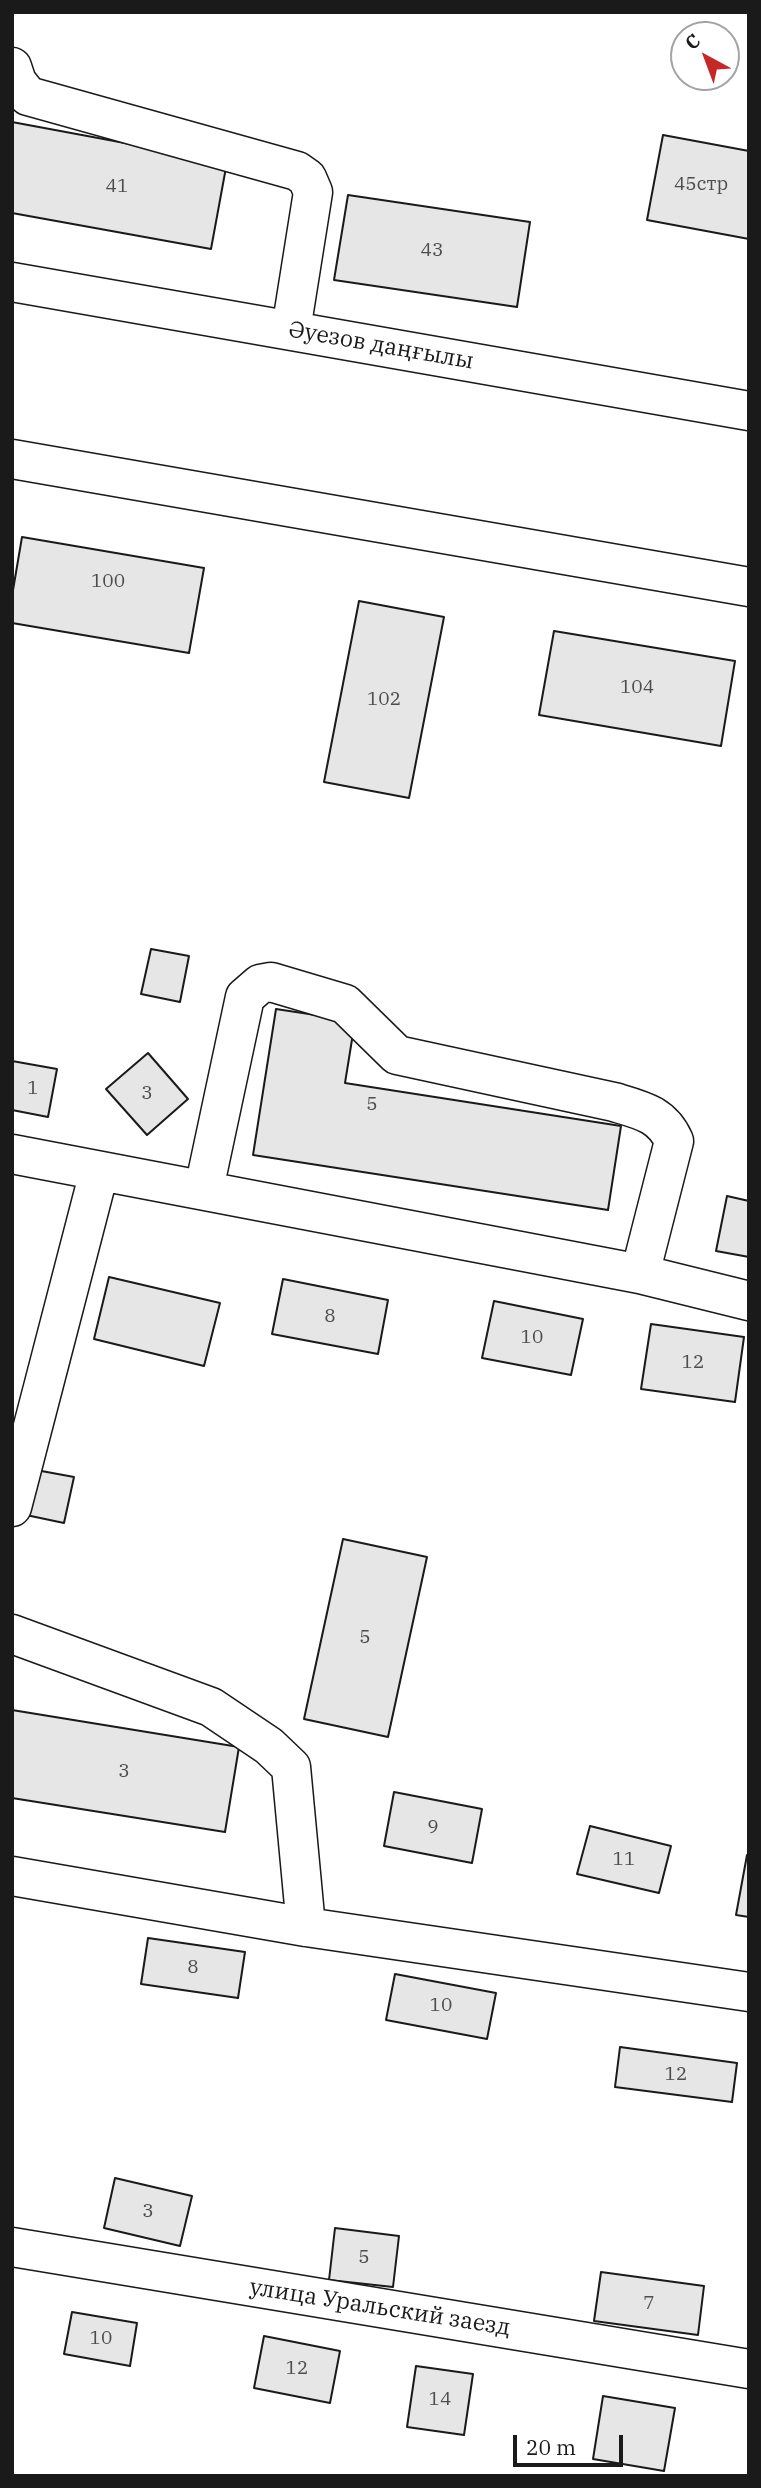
<!DOCTYPE html>
<meta charset="utf-8">
<style>
body{margin:0}
#map{position:relative;width:761px;height:2488px;overflow:hidden;background:#fff;font-family:"IBM Plex Serif",serif}
canvas{display:block}
.frame{position:absolute;inset:0;border:14px solid #1a1a1a;pointer-events:none}
.north{position:absolute;left:670px;top:21px;width:70px;height:70px;box-sizing:border-box;background:#fff;border:2px solid #a3a3a3;border-radius:50%;rotate:319deg;font-size:19px;font-weight:700;line-height:28px;text-align:center;color:#1a1a1a}
.north::after{content:'';display:block;margin:auto;width:24px;height:32px;background:#c62828;clip-path:polygon(50% 0,100% 100%,50% 72%,0 100%)}
.scale{position:absolute;left:513px;top:2435px;width:110px;height:32px;box-sizing:border-box;border:4px solid #1a1a1a;border-top:0;padding-left:9px;font-size:21px;line-height:24px;white-space:nowrap;color:#1a1a1a;-webkit-text-stroke:5px #fff;paint-order:stroke}
</style>
<div id="map">
<canvas width="761" height="2488"></canvas>
<div class="frame"></div>
<div class="north">С</div>
<div class="scale">20 m</div>
</div>
<script>
const context = document.querySelector('canvas').getContext('2d');
context.lineJoin = 'round';
function fillPath(path, color) { context.fillStyle = color; context.fill(path, 'evenodd'); }
function trace(path, color, width, dash) { context.strokeStyle = color; context.lineWidth = width; context.lineCap = dash ? 'butt' : 'round'; context.setLineDash(dash || []); context.stroke(path); }
function write(font, color, halo, rows, align = 'center') {
  context.font = font + ' "IBM Plex Serif",serif'; context.lineWidth = 5; context.setLineDash([]); context.textBaseline = 'middle'; context.strokeStyle = halo; context.fillStyle = color; for (const [text, x, y, turn = 0] of rows) {
    context.save(); context.translate(x, y); context.rotate((+turn || 0) * Math.PI / 180); context.textAlign = isNaN(turn) ? turn : align; if (halo) context.strokeText(text, 0, 0); context.fillText(text, 0, 0); context.restore();
  }
}
const building = new Path2D(`
 M 12,122 L 227,162 L 211,249 L 12,213 Z
 M 663,135 L 749,151 L 749,239 L 647,220 Z
 M 348,195 L 530,222 L 517,307 L 334,280 Z
 M 22,537 L 204,568 L 189,653 L 12,623 L 12,596 Z
 M 359,601 L 444,617 L 409,798 L 324,782 Z
 M 554,631 L 735,661 L 721,746 L 539,715 Z
 M 151,949 L 189,956 L 180,1002 L 141,994 Z
 M 276,1009 L 355,1021 L 345,1083 L 621,1126 L 608,1210 L 253,1155 Z
 M 148,1053 L 188,1099 L 147,1135 L 106,1089 Z
 M 12,1061 L 57,1069 L 48,1117 L 12,1110 Z
 M 727,1196 L 749,1201 L 749,1257 L 716,1251 Z
 M 109,1277 L 220,1303 L 204,1366 L 94,1339 Z
 M 283,1279 L 388,1300 L 378,1354 L 272,1334 Z
 M 494,1301 L 583,1319 L 571,1375 L 482,1358 Z
 M 651,1324 L 744,1337 L 735,1402 L 641,1389 Z
 M 36,1470 L 74,1477 L 64,1523 L 26,1515 Z
 M 343,1539 L 427,1557 L 388,1737 L 304,1719 Z
 M 12,1710 L 239,1747 L 225,1832 L 12,1798 Z
 M 394,1792 L 482,1809 L 472,1863 L 384,1846 Z
 M 590,1826 L 671,1846 L 659,1893 L 577,1874 Z
 M 747,1855 L 749,1856 L 749,1917 L 736,1915 Z
 M 148,1938 L 245,1952 L 238,1998 L 141,1984 Z
 M 395,1974 L 496,1993 L 487,2039 L 386,2020 Z
 M 620,2047 L 737,2063 L 732,2102 L 615,2087 Z
 M 115,2178 L 192,2196 L 180,2246 L 104,2228 Z
 M 335,2228 L 399,2236 L 393,2287 L 329,2280 Z
 M 601,2272 L 704,2286 L 698,2335 L 594,2321 Z
 M 72,2312 L 137,2323 L 130,2366 L 64,2354 Z
 M 264,2336 L 340,2351 L 330,2403 L 254,2388 Z
 M 416,2366 L 473,2374 L 464,2435 L 407,2427 Z
 M 603,2396 L 675,2408 L 664,2471 L 593,2459 Z`);
fillPath(building, '#e6e6e6');
trace(building, '#1a1a1a', 2);
const minor = new Path2D(`
 M 12,67 L 17,82 L 28,96 L 297,171 L 307,178 L 313,192 L 291,330
 M 12,1154 L 640,1274 L 749,1301
 M 204,1189 L 245,997 L 260,984 L 271,982 L 345,1004 L 397,1055 L 614,1102 C 641,1110 662,1114 674,1141 L 640,1274
 M 12,1507 L 99,1172
 M 12,1634 L 211,1707 L 269,1746 L 291,1767 L 306,1927
 M 12,1876 L 306,1927 L 749,1992
 M 12,2247 L 749,2369`);
const major = new Path2D(`
 M 12,282 L 749,411
 M 12,459 L 749,587`);
trace(minor, '#1a1a1a', 41);
trace(major, '#1a1a1a', 41);
trace(minor, '#fff', 38);
trace(major, '#fff', 38);
write('19px', '#4d4d4d', null, [
 ["45стр",701,185],
 ["41",117,187],
 ["43",432,251],
 ["100",108,582],
 ["104",637,688],
 ["102",384,700],
 ["1",33,1089],
 ["3",147,1094],
 ["5",372,1105],
 ["8",330,1317],
 ["10",532,1338],
 ["12",693,1363],
 ["5",365,1638],
 ["3",124,1772],
 ["9",433,1828],
 ["11",624,1860],
 ["8",193,1968],
 ["10",441,2006],
 ["12",676,2075],
 ["3",148,2212],
 ["5",364,2258],
 ["7",649,2304],
 ["10",101,2339],
 ["12",297,2369],
 ["14",440,2400]
]);
write('23px', '#1a1a1a', '#fff', [
 ["Әуезов даңғылы",381,346,10],
 ["улица Уральский заезд",380,2308,9]
]);
</script>
